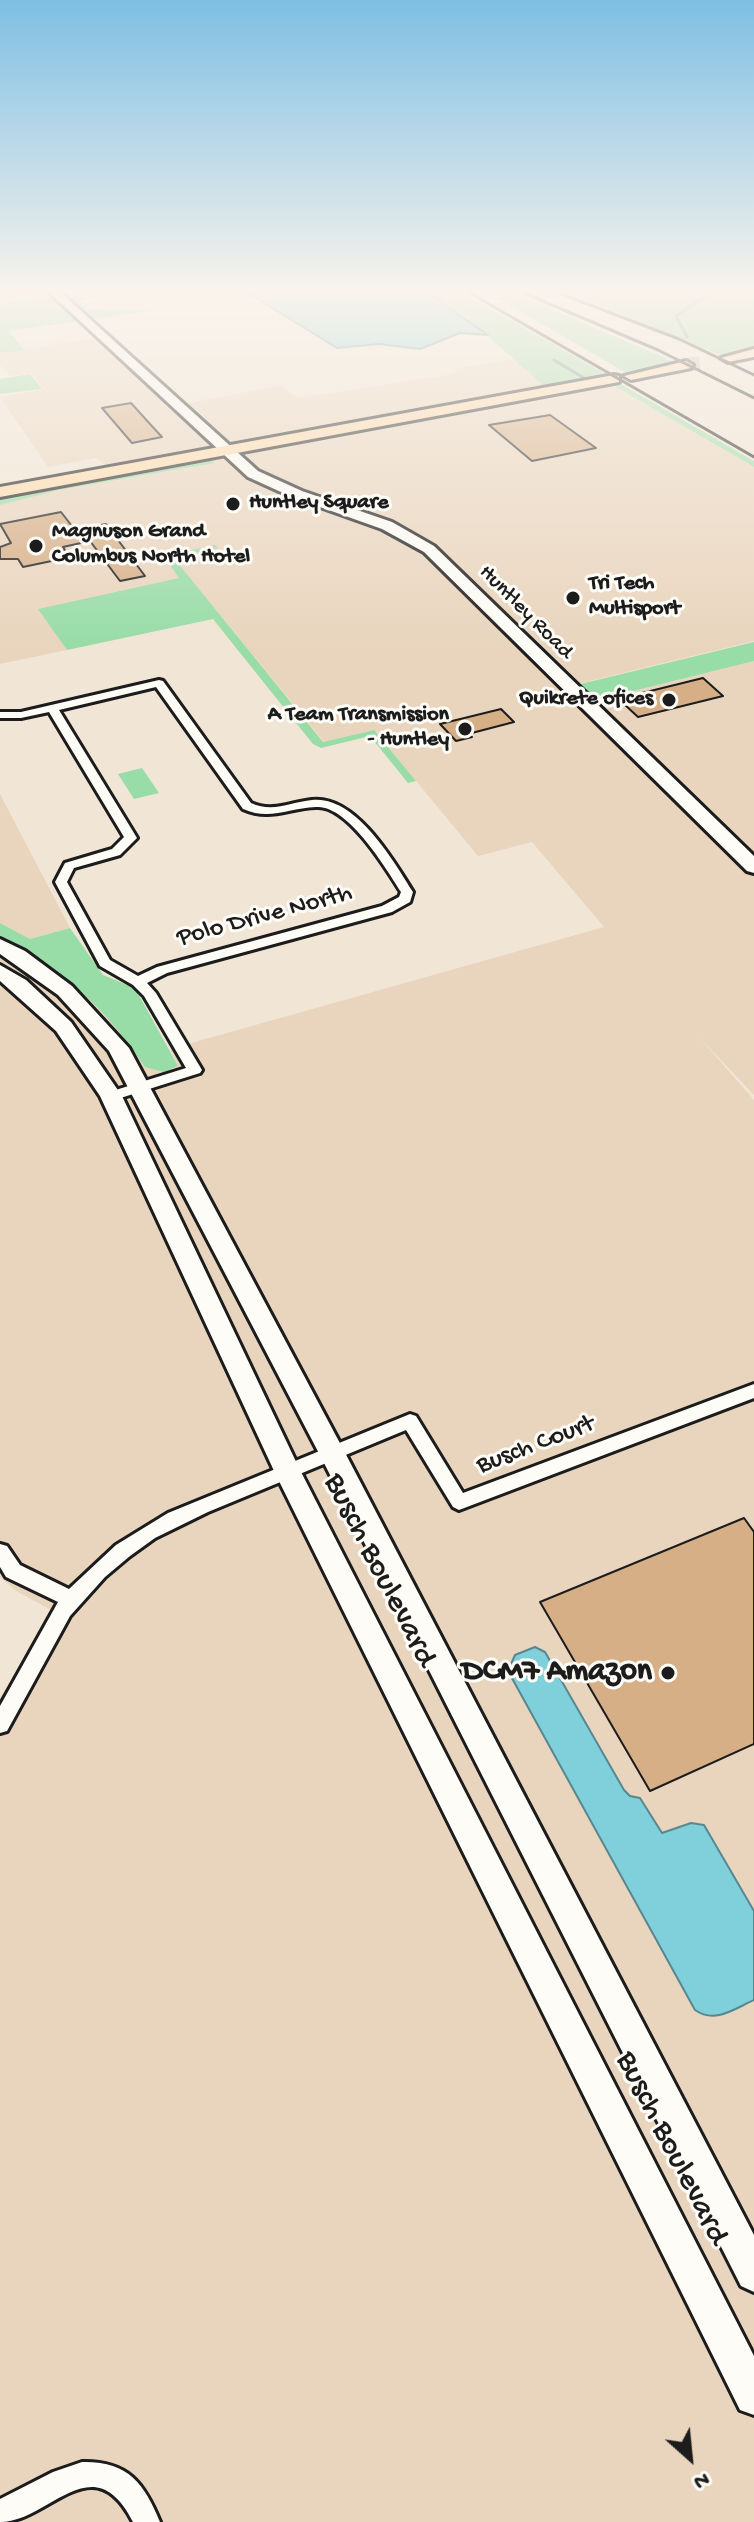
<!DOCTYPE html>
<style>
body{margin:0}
#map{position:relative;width:754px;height:2522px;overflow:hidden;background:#f1e5d5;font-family:"Gochi Hand",sans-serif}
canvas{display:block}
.north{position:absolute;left:650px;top:2418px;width:80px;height:80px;-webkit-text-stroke:6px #fdfcf7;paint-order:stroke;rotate:153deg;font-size:22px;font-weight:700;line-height:32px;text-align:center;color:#1c1c1c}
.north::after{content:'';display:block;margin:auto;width:28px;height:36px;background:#1c1c1c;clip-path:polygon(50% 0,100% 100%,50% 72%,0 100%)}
</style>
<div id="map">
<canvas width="754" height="2522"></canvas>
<div class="north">N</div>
</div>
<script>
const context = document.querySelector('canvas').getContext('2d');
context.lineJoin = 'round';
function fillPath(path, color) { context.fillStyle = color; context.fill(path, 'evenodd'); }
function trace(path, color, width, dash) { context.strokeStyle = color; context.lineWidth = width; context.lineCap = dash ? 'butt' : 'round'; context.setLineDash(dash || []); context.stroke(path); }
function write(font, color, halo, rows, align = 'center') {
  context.font = font + ' "Gochi Hand",sans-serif'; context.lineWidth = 6; context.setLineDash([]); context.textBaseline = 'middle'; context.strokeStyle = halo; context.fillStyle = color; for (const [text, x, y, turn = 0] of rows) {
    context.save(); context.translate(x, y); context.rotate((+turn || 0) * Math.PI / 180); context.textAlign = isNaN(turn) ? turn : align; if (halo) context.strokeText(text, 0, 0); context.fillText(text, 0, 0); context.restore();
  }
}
fillPath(new Path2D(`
 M 102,337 L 175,406 L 281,385 L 298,398 L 454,374 L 457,368 L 519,358 L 542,378 L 546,387 L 611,384 L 754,467 L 754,641 L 569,686 L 586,703 L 754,661 L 754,1095 L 699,1037 L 754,1100 L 754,2522 L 0,2522 L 0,1698 L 53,1611 L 16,1591 L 0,1577 L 0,936 L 65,977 L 122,1032 L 171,1070 L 178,1066 L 170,1049 L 604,927 L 532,842 L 478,856 L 374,730 L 324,742 L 174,558 L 217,548 L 164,556 L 180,578 L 39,609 L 67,650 L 0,664 L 0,505 L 42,493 L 215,463 L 209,459 L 116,476 L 97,458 L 48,467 L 0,397 L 44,389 L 31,373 L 10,376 L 0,365 L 0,353 Z
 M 0,794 L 70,928 L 30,939 L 0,923 Z`), '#e9d5be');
fillPath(new Path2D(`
 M 59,293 L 100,293 L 100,297 L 80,300 L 85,309 L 157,310 L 9,331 L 24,350 L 0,353 L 0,304 Z
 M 428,293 L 463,293 L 607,375 L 544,386 L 465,316 Z
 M 488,293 L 514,293 L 676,363 L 625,372 Z
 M 570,293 L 748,293 L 754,297 L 754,348 L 720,355 Z
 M 30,374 L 42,389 L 0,394 L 0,379 Z
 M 619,383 L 754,461 L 754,467 L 611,384 Z
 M 210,459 L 215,463 L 59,490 L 0,505 L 0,497 Z
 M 215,545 L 218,548 L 174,558 L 323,742 L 374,730 L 416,781 L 408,783 L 370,736 L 321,748 L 313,744 L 213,619 L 67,650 L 38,609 L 179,578 L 164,556 Z
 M 754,642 L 754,661 L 585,703 L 568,687 Z
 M 142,768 L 159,793 L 134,799 L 118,774 Z
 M 0,923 L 30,939 L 70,928 L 103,975 L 135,988 L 178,1066 L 164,1072 L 145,1067 C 107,1010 61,967 0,936 Z`), '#98dca8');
const water = new Path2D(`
 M 248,293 L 428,293 L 488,335 L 460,333 L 420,349 L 379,344 L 337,348 Z
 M 535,1647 L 545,1652 L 624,1790 L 630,1796 L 640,1798 L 662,1833 L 691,1823 L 704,1825 L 754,1911 L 754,2000 C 734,2009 715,2024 695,2010 L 508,1671 L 515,1655 Z`);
fillPath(water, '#80d0db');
trace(water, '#58888f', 2);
trace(new Path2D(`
 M 687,337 L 676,316 L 709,293
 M 554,360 L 584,378`), '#58888f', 3);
const building = new Path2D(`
 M 131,403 L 150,424 L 162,437 L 132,443 L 102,408 Z
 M 550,415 L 596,448 L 532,461 L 489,425 Z
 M 61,512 L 75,530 L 106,524 L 145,576 L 120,581 L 90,541 L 63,547 L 65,550 L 61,551 L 66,558 L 23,567 L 18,559 L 0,559 L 0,547 L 11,543 L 0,524 Z
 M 703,678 L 723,696 L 638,717 L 624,704 L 632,702 L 626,697 Z
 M 501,709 L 514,722 L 468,734 L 472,737 L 456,741 L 440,724 Z
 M 744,1518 L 754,1532 L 754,1744 L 650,1791 L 540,1602 Z`);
fillPath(building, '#d6af87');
trace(building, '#1c1c1c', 2);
trace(new Path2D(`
 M 686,365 L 701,363`), '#c6bdb0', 14, [14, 7]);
const street = new Path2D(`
 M 159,680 L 163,681 L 251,803 C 273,813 291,802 312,800 C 355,795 393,860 413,892 L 410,902 L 392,912 L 167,973 L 147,983 L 156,993 L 202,1070 L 200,1073 L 111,1101 L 106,1099 L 104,1096 L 106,1093 L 186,1068 L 144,996 L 133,985 L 100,966 L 55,882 L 65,863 L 112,849 L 124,837 L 49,712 L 21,718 L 0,718 L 0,712 L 21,712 ZM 156,687 L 243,809 C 270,821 288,808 316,807 C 347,804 386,868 401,892 L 399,897 L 382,906 L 157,967 L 138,976 L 110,960 L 67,882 L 74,868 L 120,855 L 137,838 L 59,710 Z
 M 754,1384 L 754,1398 L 459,1510 L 453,1507 L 406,1430 L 208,1512 L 155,1538 L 130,1556 L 105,1577 L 70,1616 L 7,1731 L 0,1733 L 0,1706 L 58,1602 L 6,1577 L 0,1567 L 0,1544 L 7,1546 L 20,1565 L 69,1589 L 116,1545 L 168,1513 L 410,1414 L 416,1416 L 463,1493 Z
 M 82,2462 C 128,2461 144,2483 160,2522 L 133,2522 C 93,2443 49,2522 0,2522 L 0,2499 L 53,2472 Z`);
const secondary = new Path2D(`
 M 50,293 L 61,293 L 258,471 L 302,491 L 392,522 L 434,546 L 754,856 L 754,873 L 747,871 L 424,552 L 382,529 L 292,497 L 248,477 Z
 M 0,939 L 25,951 L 72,986 L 129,1048 L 342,1447 L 754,2235 L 754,2292 L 741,2286 L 324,1463 L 109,1051 L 58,995 L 0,954 Z
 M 0,965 L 26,980 L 71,1022 L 122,1096 L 300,1470 L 754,2356 L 754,2415 L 740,2410 L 275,1473 L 100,1096 L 56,1031 L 0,981 Z`);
const primary = new Path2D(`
 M 754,349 L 754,357 L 728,362 L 721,358 Z
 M 686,361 L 693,365 L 691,368 L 631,380 L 624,376 Z
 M 614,375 L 619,376 L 619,382 L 0,497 L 0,487 Z`);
trace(street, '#1c1c1c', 6);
trace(secondary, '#1c1c1c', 6);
trace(primary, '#1c1c1c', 6);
fillPath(street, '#fdfcf7');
fillPath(secondary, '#fdfcf7');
fillPath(primary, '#fddbac');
trace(new Path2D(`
 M 470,293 L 754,457
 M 524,293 L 658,350 L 754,398
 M 559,293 L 679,339 L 754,375`), '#1c1c1c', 3);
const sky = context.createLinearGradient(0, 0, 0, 646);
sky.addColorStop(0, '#7ebfe3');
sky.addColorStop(0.45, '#f9f3ec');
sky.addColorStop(1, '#f9f3ec00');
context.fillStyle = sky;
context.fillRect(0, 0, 754, 646);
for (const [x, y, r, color] of [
 [233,504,8,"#1c1c1c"],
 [36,546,8,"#1c1c1c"],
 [573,598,8,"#1c1c1c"],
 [669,700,8,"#1c1c1c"],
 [465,729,8,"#1c1c1c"],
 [668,1673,8,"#1c1c1c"]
]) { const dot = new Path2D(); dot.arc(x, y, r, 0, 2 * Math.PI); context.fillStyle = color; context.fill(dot); trace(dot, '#fdfcf7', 3); }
write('bold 22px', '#1c1c1c', '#fdfcf7', [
 ["Huntley Square",249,504],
 ["Magnuson Grand",52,533],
 ["Columbus North Hotel",52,558],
 ["Tri Tech",589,585],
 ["Multisport",589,610],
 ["Quikrete ofices",653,700,"right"],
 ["A Team Transmission",449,716,"right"],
 ["- Huntley",449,741,"right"]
], 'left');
write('22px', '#1c1c1c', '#fdfcf7', [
 ["Huntley Road",525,613,45]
]);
write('26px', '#1c1c1c', '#fdfcf7', [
 ["Polo Drive North",265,917,-15],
 ["Busch Court",536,1446,-21]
]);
write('32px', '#1c1c1c', '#fdfcf7', [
 ["Busch Boulevard",378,1571,63],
 ["Busch Boulevard",670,2149,63]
]);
write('bold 32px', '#1c1c1c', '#fdfcf7', [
 ["DCM7 Amazon",652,1673]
], 'right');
</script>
